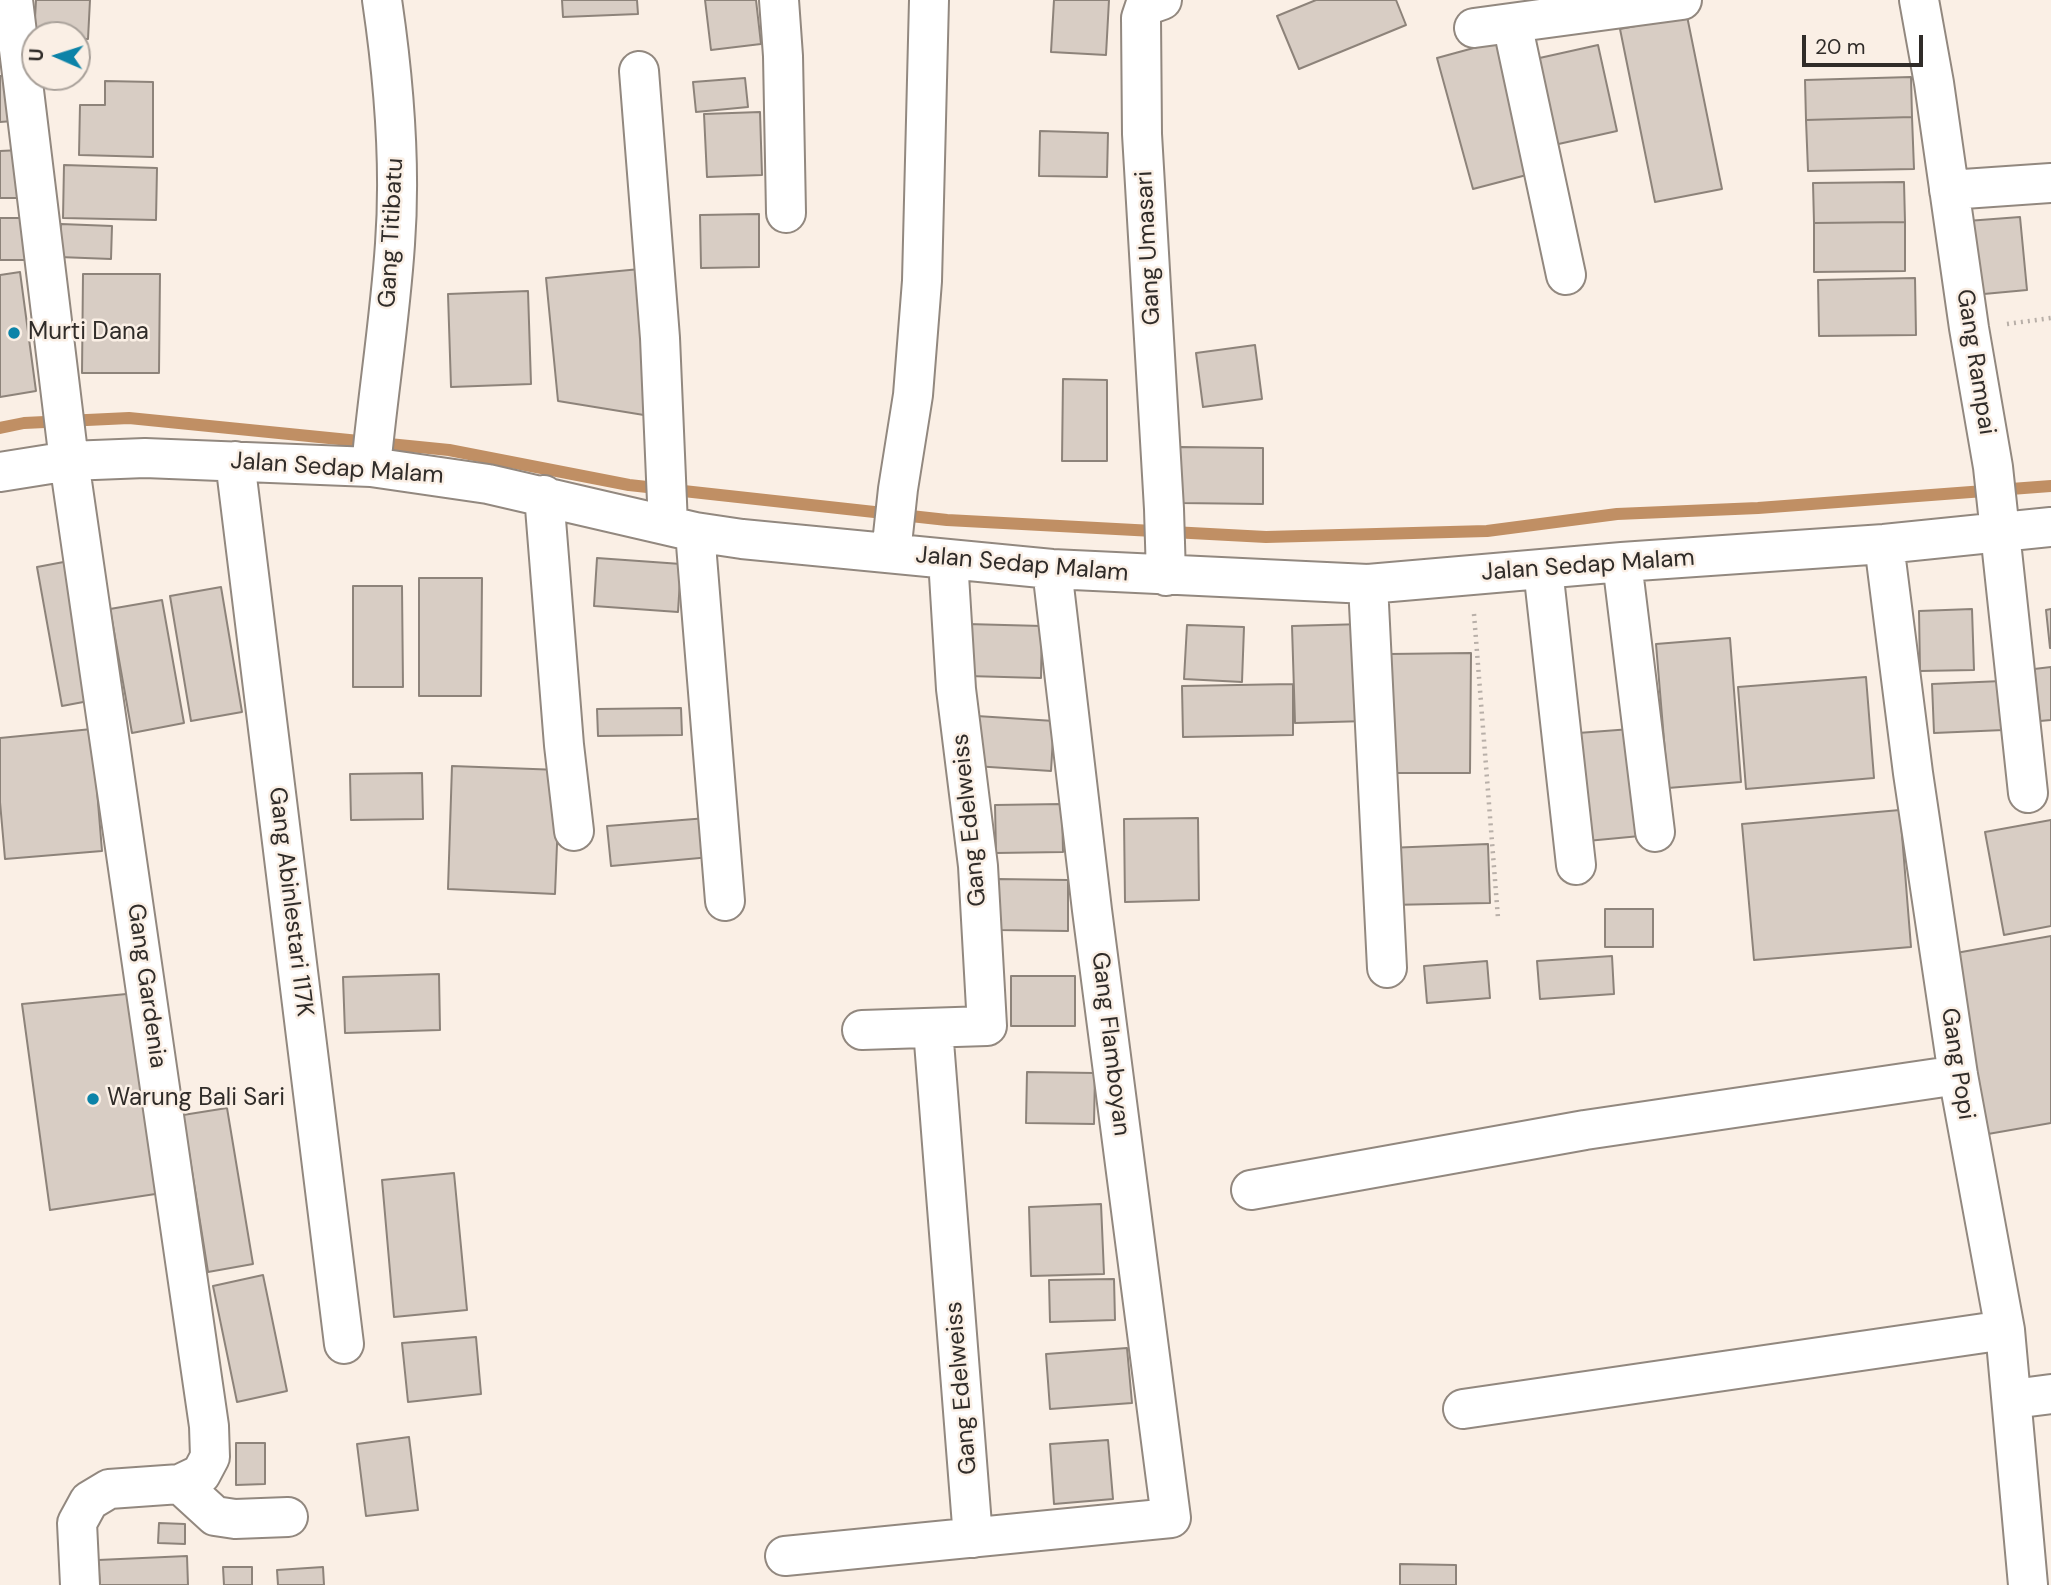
<!DOCTYPE html>
<style>
body{margin:0}
#map{position:relative;width:2051px;height:1585px;overflow:hidden;background:#faefe5;font-family:"DM Sans",sans-serif}
canvas{display:block}
.north{position:absolute;left:21px;top:21px;width:70px;height:70px;box-sizing:border-box;background:#faefe5;border:2px solid #a9a19a;border-radius:50%;rotate:273deg;font-size:19px;font-weight:700;line-height:28px;text-align:center;color:#302c29}
.north::after{content:'';display:block;margin:auto;width:24px;height:32px;background:#0c83a8;clip-path:polygon(50% 0,100% 100%,50% 72%,0 100%)}
.scale{position:absolute;left:1802px;top:35px;width:121px;height:32px;box-sizing:border-box;border:4px solid #302c29;border-top:0;padding-left:9px;font-size:21px;line-height:24px;white-space:nowrap;color:#302c29;-webkit-text-stroke:5px #faefe5;paint-order:stroke}
</style>
<div id="map">
<canvas width="2051" height="1585"></canvas>
<div class="north">U</div>
<div class="scale">20 m</div>
</div>
<script>
const context = document.querySelector('canvas').getContext('2d');
context.lineJoin = 'round';
function trace(path, color, width, dash) { context.strokeStyle = color; context.lineWidth = width; context.lineCap = dash ? 'butt' : 'round'; context.setLineDash(dash || []); context.stroke(path); }
function fillPath(path, color) { context.fillStyle = color; context.fill(path, 'evenodd'); }
function write(font, color, halo, rows, align = 'center') {
  context.font = font + ' "DM Sans",sans-serif'; context.lineWidth = 5; context.setLineDash([]); context.textBaseline = 'middle'; context.strokeStyle = halo; context.fillStyle = color; for (const [text, x, y, turn = 0] of rows) {
    context.save(); context.translate(x, y); context.rotate((+turn || 0) * Math.PI / 180); context.textAlign = isNaN(turn) ? turn : align; if (halo) context.strokeText(text, 0, 0); context.fillText(text, 0, 0); context.restore();
  }
}
trace(new Path2D(`
 M 0,428 L 24,423 L 129,418 L 449,450 L 629,485 L 947,520 L 1266,537 L 1487,531 L 1617,514 L 1758,508 L 2051,486`), '#c08f64', 12);
const building = new Path2D(`
 M 36,0 L 90,0 L 88,39 L 77,39 L 77,35 L 34,36 Z
 M 562,0 L 637,0 L 638,14 L 563,17 Z
 M 705,0 L 756,0 L 761,44 L 711,50 Z
 M 1054,0 L 1109,0 L 1106,55 L 1051,52 Z
 M 1316,0 L 1396,0 L 1406,25 L 1299,69 L 1277,16 Z
 M 1687,16 L 1722,189 L 1655,202 L 1620,29 Z
 M 1503,40 L 1538,172 L 1473,189 L 1437,58 Z
 M 1598,45 L 1617,131 L 1554,145 L 1535,59 Z
 M 0,76 L 14,76 L 13,121 L 0,122 Z
 M 1911,77 L 1912,117 L 1806,120 L 1805,80 Z
 M 745,78 L 748,107 L 696,112 L 693,82 Z
 M 105,81 L 153,82 L 153,157 L 79,155 L 80,105 L 105,105 Z
 M 760,112 L 762,175 L 707,177 L 704,114 Z
 M 1912,117 L 1914,169 L 1808,171 L 1806,120 Z
 M 1040,131 L 1108,133 L 1107,177 L 1039,176 Z
 M 21,150 L 21,198 L 0,198 L 0,151 Z
 M 64,165 L 157,168 L 156,220 L 63,218 Z
 M 1904,182 L 1905,222 L 1814,223 L 1813,183 Z
 M 759,214 L 759,267 L 701,268 L 700,215 Z
 M 2020,217 L 2027,290 L 1973,295 L 1967,221 Z
 M 0,218 L 29,218 L 29,260 L 0,260 Z
 M 1905,222 L 1905,271 L 1814,272 L 1814,223 Z
 M 61,224 L 112,226 L 111,259 L 59,257 Z
 M 640,269 L 650,416 L 558,401 L 546,278 Z
 M 20,272 L 36,391 L 0,397 L 0,275 Z
 M 83,274 L 160,274 L 159,373 L 82,373 Z
 M 1915,278 L 1916,335 L 1819,336 L 1818,280 Z
 M 528,291 L 531,384 L 451,387 L 448,294 Z
 M 1255,345 L 1262,399 L 1203,407 L 1196,353 Z
 M 1063,379 L 1107,380 L 1107,461 L 1062,461 Z
 M 1180,447 L 1263,448 L 1263,504 L 1179,503 Z
 M 597,558 L 681,564 L 678,612 L 594,606 Z
 M 69,561 L 94,700 L 62,706 L 37,567 Z
 M 419,578 L 482,578 L 481,696 L 419,696 Z
 M 353,586 L 402,586 L 403,687 L 353,687 Z
 M 221,587 L 242,712 L 191,721 L 170,596 Z
 M 162,600 L 184,723 L 132,733 L 110,609 Z
 M 1972,609 L 1974,670 L 1920,671 L 1919,611 Z
 M 2051,609 L 2051,648 L 2050,648 L 2046,610 Z
 M 967,624 L 1042,626 L 1041,678 L 967,676 Z
 M 1364,624 L 1367,721 L 1295,723 L 1292,626 Z
 M 1187,625 L 1244,627 L 1242,682 L 1184,679 Z
 M 1730,638 L 1741,782 L 1668,788 L 1656,644 Z
 M 1471,653 L 1470,773 L 1389,773 L 1389,654 Z
 M 2051,667 L 2051,720 L 2040,721 L 2034,669 Z
 M 1866,677 L 1874,778 L 1746,789 L 1738,687 Z
 M 2002,681 L 2004,730 L 1934,733 L 1932,684 Z
 M 1293,684 L 1293,735 L 1183,737 L 1182,686 Z
 M 681,708 L 682,735 L 598,736 L 597,709 Z
 M 977,716 L 1054,721 L 1051,771 L 974,766 Z
 M 92,729 L 102,851 L 5,859 L 0,802 L 0,738 Z
 M 1631,729 L 1640,836 L 1587,841 L 1578,733 Z
 M 452,766 L 560,770 L 555,894 L 448,889 Z
 M 422,773 L 423,819 L 351,820 L 350,774 Z
 M 1062,804 L 1063,852 L 996,853 L 995,805 Z
 M 1900,810 L 1911,947 L 1754,960 L 1742,824 Z
 M 707,818 L 711,857 L 611,866 L 607,826 Z
 M 1198,818 L 1199,900 L 1125,902 L 1124,819 Z
 M 2051,820 L 2051,926 L 2004,935 L 1985,832 Z
 M 1488,844 L 1490,903 L 1388,905 L 1387,848 Z
 M 998,879 L 1068,880 L 1068,931 L 998,930 Z
 M 1605,909 L 1653,909 L 1653,947 L 1605,947 Z
 M 2051,936 L 2051,1123 L 1988,1134 L 1956,953 Z
 M 1612,956 L 1614,994 L 1540,999 L 1537,961 Z
 M 1487,961 L 1490,998 L 1427,1003 L 1424,966 Z
 M 439,974 L 440,1030 L 345,1033 L 343,977 Z
 M 1011,976 L 1075,976 L 1075,1026 L 1011,1026 Z
 M 137,993 L 162,1193 L 50,1210 L 22,1004 Z
 M 1027,1072 L 1095,1073 L 1094,1124 L 1026,1123 Z
 M 227,1108 L 253,1264 L 208,1272 L 183,1115 Z
 M 454,1173 L 467,1310 L 394,1317 L 382,1180 Z
 M 1101,1204 L 1104,1274 L 1031,1276 L 1029,1207 Z
 M 263,1275 L 287,1391 L 237,1402 L 213,1286 Z
 M 1114,1279 L 1115,1320 L 1050,1322 L 1049,1280 Z
 M 476,1337 L 481,1394 L 408,1402 L 402,1343 Z
 M 1127,1348 L 1132,1403 L 1050,1409 L 1046,1354 Z
 M 409,1437 L 418,1510 L 366,1516 L 357,1444 Z
 M 1108,1440 L 1113,1499 L 1054,1504 L 1050,1444 Z
 M 236,1443 L 265,1443 L 265,1484 L 236,1485 Z
 M 159,1523 L 185,1524 L 185,1544 L 158,1543 Z
 M 187,1556 L 188,1585 L 100,1585 L 98,1560 Z
 M 1400,1564 L 1456,1565 L 1456,1585 L 1400,1585 Z
 M 223,1567 L 252,1567 L 252,1585 L 224,1585 Z
 M 323,1567 L 324,1585 L 278,1585 L 277,1570 Z`);
fillPath(building, '#d8cdc4');
trace(building, '#8d837a', 2);
const minor = new Path2D(`
 M 13,0 L 69,461 L 209,1426 L 210,1457 L 201,1474 L 180,1484 L 109,1489 L 89,1501 L 77,1523 L 80,1585
 M 779,0 L 783,56 L 786,213
 M 1162,0 L 1145,6 L 1141,18 L 1142,134 L 1164,509 L 1166,576
 M 1919,0 L 1934,83 L 1969,328 L 1993,467 L 2028,793
 M 1512,23 L 1566,275
 M 1474,28 L 1682,0
 M 639,71 L 660,338 L 668,525
 M 1949,190 L 2051,183
 M 235,461 L 344,1344
 M 371,467 C 378,393 390,319 395,244 C 401,162 394,81 382,0
 M 0,472 L 69,461 L 145,458 L 371,467 L 488,484 L 695,532 L 742,539 L 1052,569 L 1368,584 L 1622,562 L 1884,544 L 2051,527
 M 544,495 L 564,745 L 574,831
 M 695,532 L 725,901
 M 1884,544 L 1913,773 L 1958,1075 L 2005,1330 L 2028,1585
 M 891,553 L 898,489 L 913,395 L 922,281 L 929,0
 M 1622,562 L 1655,832
 M 1543,569 L 1576,865
 M 1368,584 L 1387,968
 M 933,1029 L 973,1538
 M 862,1030 L 987,1026 L 978,866 L 956,689 L 948,559
 M 1251,1190 L 1585,1130 L 1958,1075
 M 2013,1399 L 2051,1394
 M 1463,1409 L 2005,1330
 M 180,1484 L 215,1516 L 235,1519 L 288,1517
 M 785,1556 L 1171,1518 L 1092,910 L 1052,569`);
trace(minor, '#92887f', 42);
trace(new Path2D(`
 M 2007,324 L 2051,318
 M 1474,614 L 1498,918`), '#b8afa8', 4.5, [2, 5]);
trace(minor, '#fff', 38);
for (const [x, y, r, color] of [
 [14,333,7,"#0c83a8"],
 [93,1099,7,"#0c83a8"]
]) { const dot = new Path2D(); dot.arc(x, y, r, 0, 2 * Math.PI); context.fillStyle = color; context.fill(dot); trace(dot, '#faefe5', 2.5); }
write('24px', '#302c29', '#faefe5', [
 ["Gang Titibatu",392,233,-87],
 ["Gang Umasari",1149,248,-93],
 ["Gang Rampai",1975,362,81],
 ["Jalan Sedap Malam",337,469,4],
 ["Jalan Sedap Malam",1022,565,5],
 ["Jalan Sedap Malam",1588,566,-4],
 ["Gang Edelweiss",970,820,-96],
 ["Gang Abinlestari 117K",290,902,83],
 ["Gang Gardenia",146,986,82],
 ["Gang Flamboyan",1110,1044,83],
 ["Gang Popi",1957,1064,81],
 ["Gang Edelweiss",962,1388,-95]
]);
write('24px', '#302c29', '#faefe5', [
 ["Murti Dana",28,333],
 ["Warung Bali Sari",107,1099]
], 'left');
</script>
